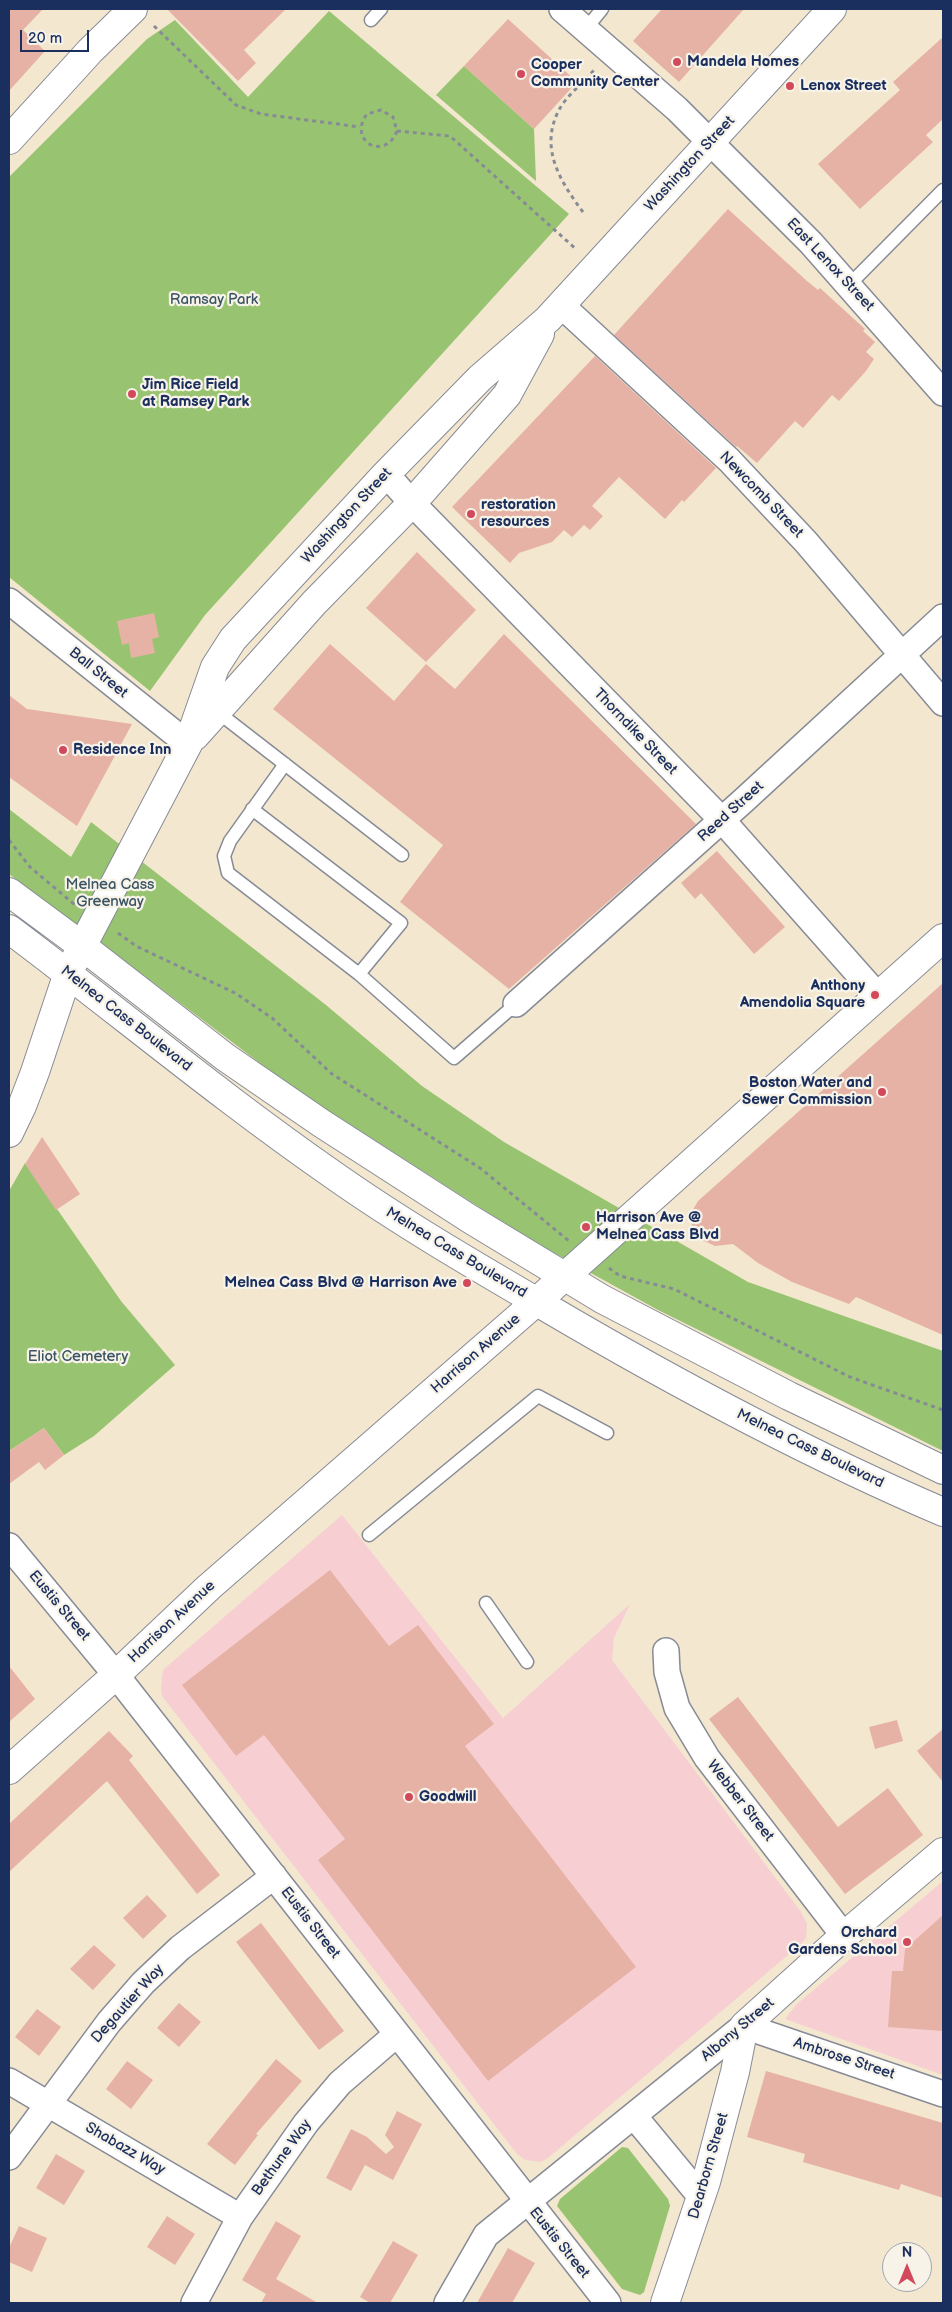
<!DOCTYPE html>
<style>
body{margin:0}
#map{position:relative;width:952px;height:2312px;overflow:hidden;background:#f3e7cf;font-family:"Balsamiq Sans",sans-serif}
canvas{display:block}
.frame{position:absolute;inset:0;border:10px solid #1b2f5e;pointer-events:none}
.north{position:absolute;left:882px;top:2242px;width:50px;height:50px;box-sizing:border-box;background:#f7f3e8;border:1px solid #9fa5b1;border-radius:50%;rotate:0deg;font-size:14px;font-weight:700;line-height:20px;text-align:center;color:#1b2f5e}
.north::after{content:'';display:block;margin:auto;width:18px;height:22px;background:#d1495b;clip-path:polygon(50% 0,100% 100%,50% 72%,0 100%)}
.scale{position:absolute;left:20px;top:30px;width:69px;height:22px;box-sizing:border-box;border:2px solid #1b2f5e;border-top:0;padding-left:6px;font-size:15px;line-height:18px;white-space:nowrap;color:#1b2f5e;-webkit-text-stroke:4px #f7f3e8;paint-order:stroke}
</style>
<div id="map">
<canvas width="952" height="2312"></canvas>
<div class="frame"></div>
<div class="north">N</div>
<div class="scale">20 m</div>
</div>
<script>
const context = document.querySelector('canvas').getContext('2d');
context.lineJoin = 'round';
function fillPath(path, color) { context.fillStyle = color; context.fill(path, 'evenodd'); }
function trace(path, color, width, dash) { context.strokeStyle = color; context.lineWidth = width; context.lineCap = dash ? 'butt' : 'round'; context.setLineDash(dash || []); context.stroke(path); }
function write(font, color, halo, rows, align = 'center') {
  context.font = font + ' "Balsamiq Sans",sans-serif'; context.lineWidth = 4.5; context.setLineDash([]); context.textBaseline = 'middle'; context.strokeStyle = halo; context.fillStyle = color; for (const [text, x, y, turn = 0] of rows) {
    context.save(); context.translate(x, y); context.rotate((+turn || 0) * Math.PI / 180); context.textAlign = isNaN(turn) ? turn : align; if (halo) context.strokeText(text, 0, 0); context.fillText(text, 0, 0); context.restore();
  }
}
fillPath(new Path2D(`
 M 342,1515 L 503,1718 L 630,1604 L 614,1638 L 612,1660 L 801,1912 L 807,1924 L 806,1938 L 801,1944 L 548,2158 L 541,2162 L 525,2160 L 517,2154 L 162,1696 L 161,1688 L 163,1670 Z
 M 943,1881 L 943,2075 L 785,2019 L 797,2004 Z`), '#f7cfd2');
fillPath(new Path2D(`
 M 329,11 L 569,214 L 205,615 L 150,691 L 9,577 L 9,177 L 147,39 L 175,20 L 248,97 Z
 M 464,66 L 534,129 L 536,181 L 436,95 Z
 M 9,809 L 71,857 L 91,822 L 326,1005 L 422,1086 L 504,1142 L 748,1282 L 943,1351 L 943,1451 L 658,1310 L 529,1239 L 293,1088 L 9,874 Z
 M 25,1163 L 121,1301 L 175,1365 L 94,1436 L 64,1455 L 44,1428 L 9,1451 L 9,1191 Z
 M 622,2147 L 628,2148 L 668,2199 L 670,2206 L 644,2292 L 640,2295 L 622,2289 L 557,2206 L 560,2199 Z`), '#98c471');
fillPath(new Path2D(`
 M 9,9 L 43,9 L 23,30 L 45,51 L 9,91 Z
 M 167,9 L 286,9 L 244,50 L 256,63 L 238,81 Z
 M 662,9 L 744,9 L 679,82 L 633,41 Z
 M 508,19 L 577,82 L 534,129 L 464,66 Z
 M 943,37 L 943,119 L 926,135 L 933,142 L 860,209 L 818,164 L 900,90 L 893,82 Z
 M 728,209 L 807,281 L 818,290 L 820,288 L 865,329 L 863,331 L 875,342 L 866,352 L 874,359 L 866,371 L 839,401 L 832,395 L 803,428 L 795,421 L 757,463 L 737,446 L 736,447 L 614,335 Z
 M 595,356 L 716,468 L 684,502 L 682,500 L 665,519 L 619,477 L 592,506 L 603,516 L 590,530 L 584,525 L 572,537 L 564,530 L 552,542 L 519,553 L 510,563 L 452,507 Z
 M 417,552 L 476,610 L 426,662 L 366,608 Z
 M 154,613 L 159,637 L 152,639 L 155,653 L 131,658 L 129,643 L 122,645 L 117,621 Z
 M 504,634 L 696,824 L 509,989 L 400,902 L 443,845 L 273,709 L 330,644 L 394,701 L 426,664 L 455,689 Z
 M 9,695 L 27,709 L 132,724 L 77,826 L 9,777 Z
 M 717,851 L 785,927 L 754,954 L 701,893 L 695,899 L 681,883 Z
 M 943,983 L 943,1335 L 856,1297 L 849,1304 L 792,1282 L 758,1263 L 733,1244 L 715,1246 L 700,1239 L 693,1230 L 691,1221 L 692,1211 L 698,1201 Z
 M 42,1137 L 80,1194 L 56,1210 L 25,1164 Z
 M 44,1428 L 64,1455 L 45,1470 L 39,1462 L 9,1484 L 9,1451 Z
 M 330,1570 L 389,1646 L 418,1625 L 494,1724 L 465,1746 L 636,1967 L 488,2081 L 318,1860 L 345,1839 L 264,1735 L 236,1756 L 182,1685 Z
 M 9,1666 L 35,1699 L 9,1722 Z
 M 738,1697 L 838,1827 L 888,1788 L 923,1835 L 845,1894 L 709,1719 Z
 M 897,1720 L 903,1741 L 875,1749 L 869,1727 Z
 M 943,1729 L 943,1782 L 917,1751 Z
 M 109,1731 L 133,1756 L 129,1760 L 220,1875 L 197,1894 L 107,1781 L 9,1872 L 9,1824 Z
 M 147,1895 L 167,1916 L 143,1939 L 123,1918 Z
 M 943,1915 L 943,2031 L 888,2027 L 892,1971 L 903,1971 L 905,1949 Z
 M 261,1923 L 344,2031 L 319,2050 L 236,1942 Z
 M 94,1945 L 116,1965 L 93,1990 L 70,1969 Z
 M 179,2003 L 201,2022 L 179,2047 L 157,2028 Z
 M 37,2009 L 61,2027 L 39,2056 L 15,2037 Z
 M 276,2059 L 302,2081 L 256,2134 L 258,2135 L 235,2165 L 207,2144 Z
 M 127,2061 L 153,2080 L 131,2109 L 106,2089 Z
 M 766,2071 L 943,2123 L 943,2198 L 901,2184 L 899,2190 L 803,2162 L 805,2154 L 747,2137 Z
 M 397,2111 L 422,2124 L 393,2180 L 365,2165 L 351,2191 L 326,2178 L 351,2129 L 367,2137 L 386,2154 L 394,2147 L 385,2135 Z
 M 56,2154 L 85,2171 L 64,2205 L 36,2188 Z
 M 167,2216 L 195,2234 L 175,2265 L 147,2247 Z
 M 276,2221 L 301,2236 L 276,2279 L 318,2303 L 261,2303 L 266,2294 L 242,2280 Z
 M 19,2226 L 47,2238 L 32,2272 L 9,2262 L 9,2248 Z
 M 393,2241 L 418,2255 L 390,2303 L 370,2303 L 360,2297 Z
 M 508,2248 L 535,2263 L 512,2303 L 477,2303 Z`), '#e7b2a6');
const lane = new Path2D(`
 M 371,20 L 381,9
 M 585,30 L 602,9
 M 849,285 L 943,190
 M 215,710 L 402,855
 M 285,764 L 230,841 L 224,856 L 228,873 L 359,974 L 454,1058 L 516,1004
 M 252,809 L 401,923 L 359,974
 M 369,1535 L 538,1396 L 607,1433
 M 486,1603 L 527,1662`);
const street = new Path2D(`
 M 562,9 L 677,109 L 811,243 L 943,393
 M 561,305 L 729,460 L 806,542 L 943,703
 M 386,474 L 412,503 L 722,820 L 878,996
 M 9,601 L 188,744
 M 516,1004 L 743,801 L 943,617
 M 9,1546 L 116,1675 L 608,2303
 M 666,1651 L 667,1672 L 677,1708 L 707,1758 L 844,1936
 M 9,2081 L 240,2217
 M 634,2116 L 701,2197
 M 9,2157 L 109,2022 L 143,1983 L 180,1948 L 274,1876
 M 194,2303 L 240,2217 L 306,2123 L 340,2083 L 397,2034
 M 447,2303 L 486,2235 L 744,2026 L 943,2094`);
const secondary = new Path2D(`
 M 9,140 L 90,51 L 133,9
 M 9,1770 L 116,1675 L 209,1587 L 536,1302 L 943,938
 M 665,2303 L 706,2182 L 735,2072 L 744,2026 L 844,1936 L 943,1852`);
const primary = new Path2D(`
 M 195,736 L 314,603 L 412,503 L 507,395 L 540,334
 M 9,892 L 82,946 L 225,1057 L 321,1123 L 470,1219 L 602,1299 L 789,1396 L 943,1470
 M 9,929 C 117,1010 221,1097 332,1174 C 400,1222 472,1264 544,1306 C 673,1382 805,1453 943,1512
 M 9,1133 L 22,1106 L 35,1072 L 68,973 L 188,744 L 215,667 L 233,639 L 386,474 L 480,378 L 548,319 L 832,9`);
trace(lane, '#878b96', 15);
trace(street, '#878b96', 28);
trace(secondary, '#878b96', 30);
trace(primary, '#878b96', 30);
trace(new Path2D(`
 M 154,26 L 236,105 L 261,114 L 360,127
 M 397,131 C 385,162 347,141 367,114 L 381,110 L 393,117 L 397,131 L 450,136 L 577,250
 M 583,212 C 560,181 539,148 559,110 C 567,95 584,82 595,69
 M 9,840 L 30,867 L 75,905
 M 118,933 L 136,946 L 235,993 L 272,1018 L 332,1074 L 480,1168 L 569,1241
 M 609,1268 L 620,1276 L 674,1289 L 850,1377 L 943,1410`), '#878b96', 3, [4, 4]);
trace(lane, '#fff', 12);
trace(street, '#fff', 25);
trace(secondary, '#fff', 28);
trace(primary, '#fff', 28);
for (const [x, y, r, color] of [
 [677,62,5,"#d1495b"],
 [521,74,5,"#d1495b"],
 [790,86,5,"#d1495b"],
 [132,394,5,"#d1495b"],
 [471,514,5,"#d1495b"],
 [63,750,5,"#d1495b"],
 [875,995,5,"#d1495b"],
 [882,1092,5,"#d1495b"],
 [586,1227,5,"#d1495b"],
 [467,1283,5,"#d1495b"],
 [409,1797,5,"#d1495b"],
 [907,1942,5,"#d1495b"]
]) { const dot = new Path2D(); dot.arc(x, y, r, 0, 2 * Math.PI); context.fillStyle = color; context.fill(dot); trace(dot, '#f7f3e8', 2); }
write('bold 15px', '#1b2f5e', '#f7f3e8', [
 ["Mandela Homes",687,62],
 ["Cooper",531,65],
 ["Community Center",531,82],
 ["Lenox Street",800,86],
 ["Jim Rice Field",142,385],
 ["at Ramsey Park",142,402],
 ["restoration",481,505],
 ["resources",481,522],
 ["Residence Inn",73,750],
 ["Anthony",865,986,"right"],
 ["Amendolia Square",865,1003,"right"],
 ["Boston Water and",872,1083,"right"],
 ["Sewer Commission",872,1100,"right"],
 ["Harrison Ave @",596,1218],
 ["Melnea Cass Blvd",596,1235],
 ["Melnea Cass Blvd @ Harrison Ave",457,1283,"right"],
 ["Goodwill",419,1797],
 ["Orchard",897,1933,"right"],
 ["Gardens School",897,1950,"right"]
], 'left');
write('15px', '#1b2f5e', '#f7f3e8', [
 ["Washington Street",690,164,-47],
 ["East Lenox Street",830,265,47],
 ["Newcomb Street",761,495,46],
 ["Washington Street",347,516,-47],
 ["Ball Street",98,673,39],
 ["Thorndike Street",635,732,46],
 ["Reed Street",731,812,-42],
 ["Melnea Cass Boulevard",126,1019,38],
 ["Melnea Cass Boulevard",456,1253,31],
 ["Harrison Avenue",476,1354,-41],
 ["Melnea Cass Boulevard",810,1449,26],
 ["Eustis Street",59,1606,50],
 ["Harrison Avenue",172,1622,-43],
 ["Webber Street",740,1801,52],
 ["Eustis Street",310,1923,52],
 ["Degautier Way",128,2004,-48],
 ["Albany Street",738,2030,-40],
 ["Ambrose Street",844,2059,18],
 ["Shabazz Way",125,2149,30],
 ["Bethune Way",282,2158,-54],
 ["Dearborn Street",709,2166,-74],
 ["Eustis Street",559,2243,51]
]);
write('15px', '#3a5463', '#f7f3e8', [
 ["Ramsay Park",214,300],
 ["Melnea Cass",110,885],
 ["Greenway",110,902],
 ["Eliot Cemetery",78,1357]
]);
</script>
